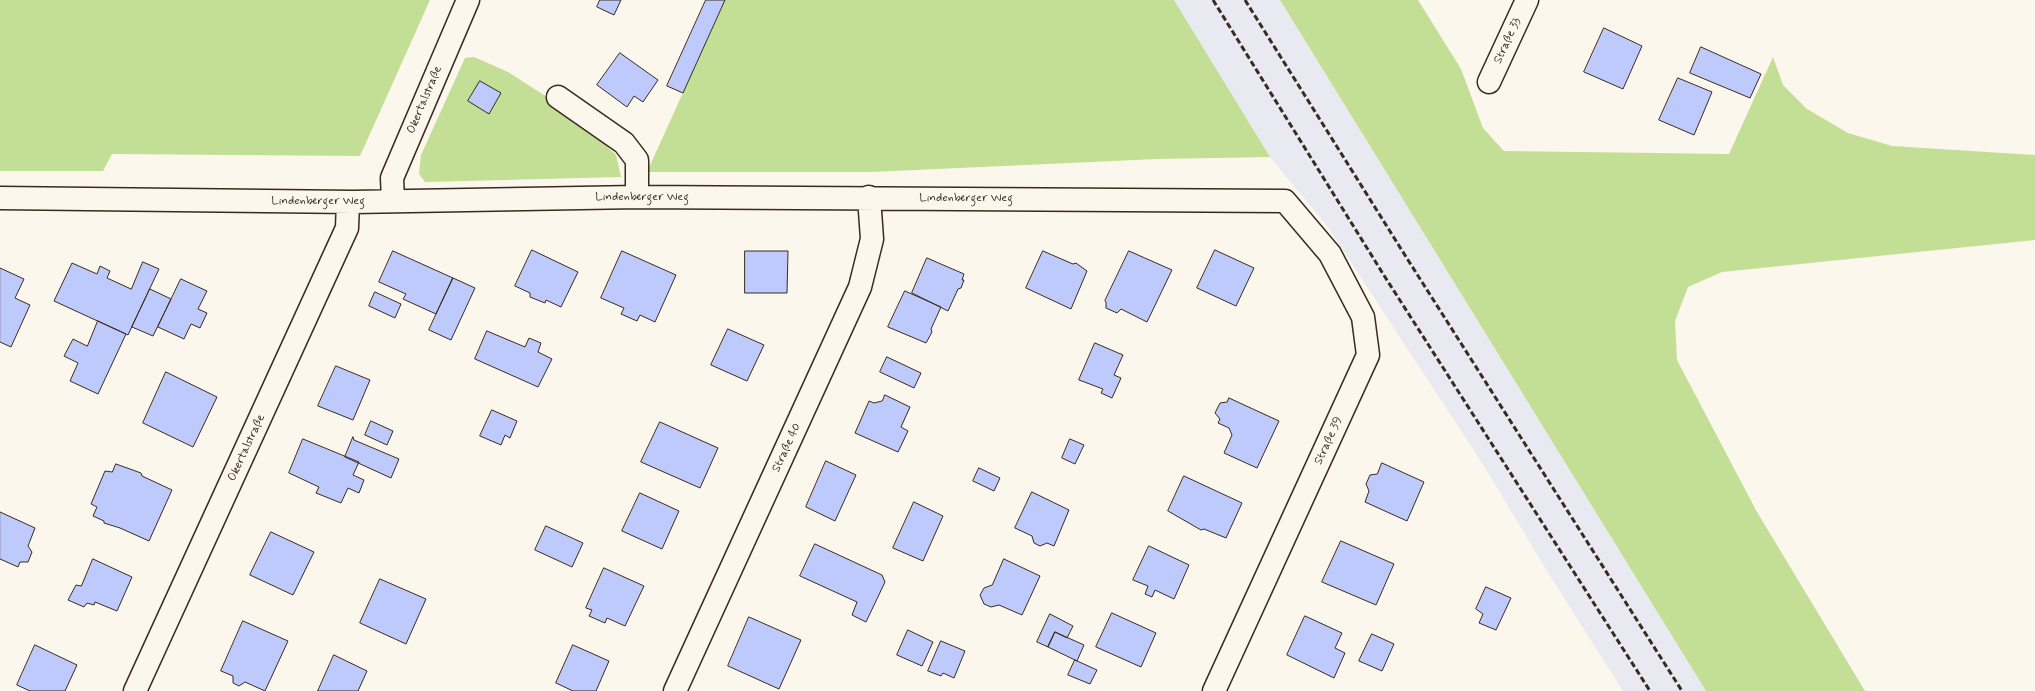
<!DOCTYPE html>
<meta charset="utf-8">
<style>
body{margin:0}
canvas{display:block;background:#fbf7ec}
</style>
<canvas width="2035" height="691"></canvas>
<script>
const context = document.querySelector('canvas').getContext('2d');
context.lineJoin = 'round';
function fillPath(path, color) { context.fillStyle = color; context.fill(path, 'evenodd'); }
function trace(path, color, width, dash) { context.strokeStyle = color; context.lineWidth = width; context.lineCap = dash ? 'butt' : 'round'; context.setLineDash(dash || []); context.stroke(path); }
function write(font, color, halo, rows, align = 'center') {
  context.font = font + ' Mynerve,sans-serif'; context.lineWidth = 3.5; context.setLineDash([]); context.textBaseline = 'middle'; context.strokeStyle = halo; context.fillStyle = color; for (const [text, x, y, turn = 0] of rows) {
    context.save(); context.translate(x, y); context.rotate((+turn || 0) * Math.PI / 180); context.textAlign = isNaN(turn) ? turn : align; if (halo) context.strokeText(text, 0, 0); context.fillText(text, 0, 0); context.restore();
  }
}
fillPath(new Path2D(`
 M 1174,0 L 1280,0 L 1706,691 L 1623,691 L 1547,571 L 1484,466 L 1328,227 L 1270,157 Z`), '#e9eaf1');
fillPath(new Path2D(`
 M 0,0 L 430,0 L 360,156 L 112,154 L 103,171 L 0,171 Z
 M 725,0 L 1174,0 L 1270,157 L 1157,159 L 871,172 L 647,172 Z
 M 1280,0 L 1418,0 L 1461,69 L 1483,128 L 1504,151 L 1729,154 L 1773,57 L 1783,85 L 1807,109 L 1848,133 L 1892,146 L 2035,155 L 2035,240 L 1722,272 L 1688,287 L 1675,321 L 1677,360 L 1757,512 L 1865,691 L 1706,691 Z
 M 474,57 L 508,72 L 558,104 L 583,124 L 616,155 L 621,177 L 425,182 L 419,174 L 421,155 L 465,58 Z`), '#c3df96');
const building = new Path2D(`
 M 600,0 L 621,0 L 614,15 L 597,7 Z
 M 706,0 L 725,0 L 683,93 L 667,86 Z
 M 1604,28 L 1642,46 L 1623,89 L 1584,72 Z
 M 1701,47 L 1761,74 L 1750,98 L 1690,73 Z
 M 620,53 L 658,80 L 643,102 L 634,96 L 627,107 L 597,85 Z
 M 1678,78 L 1712,92 L 1694,135 L 1659,120 Z
 M 480,81 L 501,93 L 489,114 L 468,101 Z
 M 532,250 L 578,272 L 561,307 L 546,300 L 545,303 L 530,297 L 530,293 L 515,286 Z
 M 1215,250 L 1254,268 L 1236,306 L 1197,288 Z
 M 393,251 L 453,278 L 436,314 L 403,299 L 406,294 L 379,282 Z
 M 622,251 L 676,275 L 655,322 L 640,315 L 637,321 L 621,314 L 624,308 L 601,298 Z
 M 745,251 L 788,251 L 787,293 L 745,293 Z
 M 1043,251 L 1073,264 L 1076,263 L 1087,271 L 1071,309 L 1026,288 Z
 M 1129,251 L 1172,270 L 1147,322 L 1121,309 L 1117,313 L 1106,308 L 1106,302 L 1105,301 Z
 M 927,258 L 964,274 L 962,280 L 964,280 L 961,288 L 958,289 L 948,311 L 912,293 Z
 M 143,262 L 159,269 L 128,335 L 54,301 L 72,263 L 97,274 L 100,266 L 110,271 L 107,278 L 131,289 Z
 M 0,268 L 24,279 L 15,298 L 30,305 L 11,347 L 0,342 Z
 M 453,278 L 475,288 L 451,340 L 429,330 Z
 M 181,279 L 207,291 L 198,309 L 207,313 L 200,328 L 191,324 L 184,339 L 158,327 Z
 M 150,289 L 171,299 L 153,336 L 132,327 Z
 M 905,291 L 941,307 L 931,329 L 932,332 L 926,343 L 888,327 Z
 M 375,292 L 401,304 L 395,318 L 369,306 Z
 M 98,321 L 126,334 L 98,394 L 70,381 L 78,363 L 64,356 L 73,339 L 87,346 Z
 M 728,329 L 764,345 L 747,381 L 711,365 Z
 M 487,331 L 525,347 L 529,338 L 541,343 L 538,352 L 552,359 L 538,387 L 475,359 Z
 M 1095,343 L 1123,355 L 1114,375 L 1121,378 L 1112,398 L 1101,393 L 1103,389 L 1079,380 Z
 M 887,357 L 921,373 L 914,388 L 880,372 Z
 M 336,366 L 370,380 L 353,420 L 318,406 Z
 M 166,372 L 217,397 L 193,447 L 143,423 Z
 M 885,395 L 910,407 L 901,427 L 908,431 L 898,452 L 855,433 L 869,401 L 874,403 L 882,401 Z
 M 1229,398 L 1279,421 L 1257,468 L 1224,453 L 1232,435 L 1229,428 L 1218,423 L 1220,419 L 1215,413 L 1220,403 L 1227,402 Z
 M 492,410 L 517,421 L 510,438 L 505,435 L 501,445 L 480,436 Z
 M 371,421 L 393,431 L 387,445 L 365,435 Z
 M 660,422 L 718,448 L 700,488 L 641,462 Z
 M 353,437 L 354,440 L 399,459 L 391,478 L 345,457 Z
 M 303,439 L 359,462 L 353,475 L 364,480 L 359,493 L 348,488 L 341,503 L 316,493 L 319,487 L 289,473 Z
 M 1070,439 L 1084,445 L 1075,464 L 1062,458 Z
 M 826,461 L 856,475 L 835,521 L 806,507 Z
 M 1382,463 L 1424,482 L 1407,521 L 1365,502 L 1369,491 L 1366,484 L 1370,475 L 1377,474 Z
 M 116,464 L 141,473 L 142,476 L 172,490 L 149,541 L 120,528 L 104,523 L 104,521 L 93,516 L 97,507 L 91,504 L 105,471 L 112,472 Z
 M 979,468 L 1000,478 L 994,491 L 973,481 Z
 M 1184,476 L 1242,503 L 1226,538 L 1204,529 L 1201,530 L 1168,511 Z
 M 1032,492 L 1069,510 L 1054,546 L 1047,543 L 1040,546 L 1034,543 L 1032,536 L 1015,528 Z
 M 640,493 L 679,511 L 662,549 L 622,531 Z
 M 914,502 L 943,516 L 923,561 L 893,548 Z
 M 0,512 L 35,528 L 28,546 L 32,552 L 28,562 L 20,562 L 18,567 L 0,559 Z
 M 546,526 L 583,543 L 572,567 L 535,550 Z
 M 271,532 L 314,552 L 293,595 L 250,575 Z
 M 1341,541 L 1394,564 L 1376,605 L 1322,582 Z
 M 815,544 L 882,575 L 885,582 L 866,622 L 852,615 L 857,602 L 800,576 Z
 M 1149,546 L 1189,565 L 1174,599 L 1155,590 L 1152,597 L 1145,594 L 1148,586 L 1133,580 Z
 M 93,559 L 132,577 L 117,611 L 95,602 L 94,605 L 87,603 L 84,607 L 68,600 L 76,585 L 81,586 Z
 M 1004,559 L 1040,576 L 1022,615 L 999,605 L 991,607 L 984,604 L 980,595 L 984,588 L 992,585 Z
 M 604,568 L 644,586 L 625,626 L 607,618 L 605,623 L 589,616 L 592,610 L 586,608 Z
 M 380,579 L 426,599 L 406,644 L 360,623 Z
 M 1486,587 L 1511,598 L 1496,630 L 1479,623 L 1483,614 L 1476,609 Z
 M 1112,613 L 1156,633 L 1141,667 L 1096,647 Z
 M 1050,614 L 1073,626 L 1067,638 L 1055,632 L 1048,647 L 1037,642 Z
 M 1305,616 L 1342,633 L 1335,648 L 1345,653 L 1334,678 L 1287,655 Z
 M 749,617 L 801,640 L 779,689 L 728,666 Z
 M 243,621 L 288,641 L 265,691 L 245,682 L 239,686 L 233,683 L 233,676 L 221,671 Z
 M 908,630 L 933,642 L 922,666 L 897,655 Z
 M 1055,632 L 1084,645 L 1077,661 L 1048,647 Z
 M 1372,634 L 1394,644 L 1382,671 L 1359,661 Z
 M 941,641 L 965,651 L 954,678 L 943,673 L 941,676 L 928,671 Z
 M 35,645 L 77,665 L 65,691 L 30,691 L 17,685 Z
 M 573,645 L 609,661 L 596,691 L 573,691 L 556,683 Z
 M 334,655 L 367,671 L 358,691 L 318,691 Z
 M 1075,660 L 1097,670 L 1090,684 L 1068,675 Z`);
fillPath(building, '#becafc');
trace(building, '#3b2a1e', 1);
const minor = new Path2D(`
 M 1489,82 L 1527,0
 M 558,97 L 624,143 L 637,160 L 637,197
 M 0,198 L 353,202 L 637,197 L 1285,201 L 1330,254 L 1363,317 L 1368,355 L 1214,691
 M 393,201 L 392,178 L 468,0
 M 135,691 L 347,228 L 348,202
 M 675,691 L 860,287 L 872,239 L 869,197`);
trace(minor, '#3b2a1e', 25);
trace(minor, '#fbf7ec', 22);
trace(new Path2D(`
 M 1213,0 L 1385,277 L 1650,691
 M 1245,0 L 1408,260 L 1682,691`), '#3b2a1e', 3, [6, 3]);
write('12px', '#3b2a1e', '#fbf7ec', [
 ["Straße 33",1508,41,-65],
 ["Okertalstraße",425,100,-67],
 ["Lindenberger Weg",642,197],
 ["Lindenberger Weg",966,198],
 ["Lindenberger Weg",318,201],
 ["Straße 39",1329,441,-65],
 ["Okertalstraße",247,448,-65],
 ["Straße 40",787,448,-65]
]);
</script>
